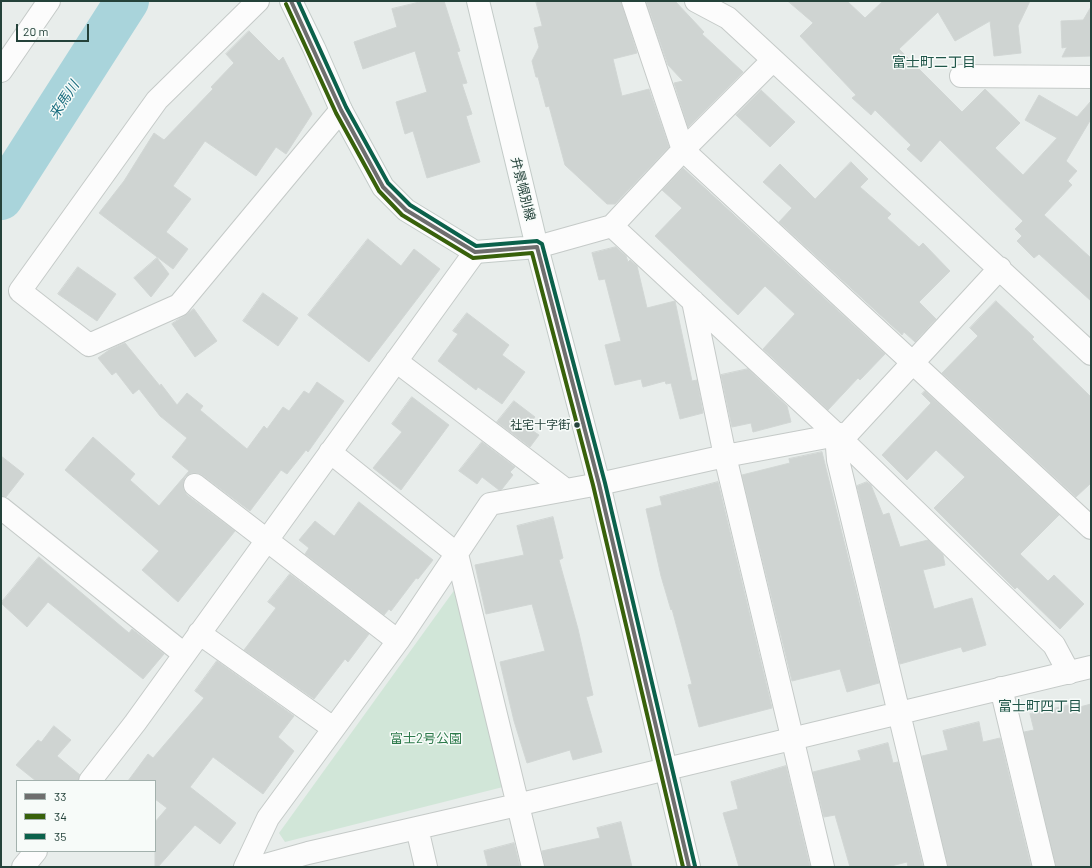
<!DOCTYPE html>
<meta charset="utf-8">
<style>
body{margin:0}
#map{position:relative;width:1092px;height:868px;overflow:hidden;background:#e8edeb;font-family:Barlow,sans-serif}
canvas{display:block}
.frame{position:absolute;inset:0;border:2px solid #24423a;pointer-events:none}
.legend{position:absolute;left:16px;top:780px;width:140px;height:72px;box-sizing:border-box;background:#f7fbf9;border:1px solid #a3b1ad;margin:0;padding:5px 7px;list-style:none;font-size:12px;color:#24423a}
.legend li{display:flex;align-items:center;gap:8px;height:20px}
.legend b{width:20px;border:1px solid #a3b1ad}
.scale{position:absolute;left:16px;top:24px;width:73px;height:18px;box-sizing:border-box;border:2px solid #24423a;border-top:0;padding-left:5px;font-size:12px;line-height:14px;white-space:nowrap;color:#24423a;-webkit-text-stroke:3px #f7fbf9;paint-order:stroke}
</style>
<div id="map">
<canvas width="1092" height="868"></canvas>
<div class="frame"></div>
<ul class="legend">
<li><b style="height:5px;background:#6e6e6e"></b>33</li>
<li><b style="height:5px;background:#38610b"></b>34</li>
<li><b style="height:5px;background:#0b614b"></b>35</li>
</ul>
<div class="scale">20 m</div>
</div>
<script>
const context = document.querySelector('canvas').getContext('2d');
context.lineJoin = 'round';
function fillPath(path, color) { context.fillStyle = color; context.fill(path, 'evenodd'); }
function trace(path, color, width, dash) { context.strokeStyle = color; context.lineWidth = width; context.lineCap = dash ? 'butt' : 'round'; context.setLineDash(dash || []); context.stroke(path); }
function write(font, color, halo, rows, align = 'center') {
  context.font = font + ' Barlow,"Noto Sans JP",sans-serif'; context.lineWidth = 3; context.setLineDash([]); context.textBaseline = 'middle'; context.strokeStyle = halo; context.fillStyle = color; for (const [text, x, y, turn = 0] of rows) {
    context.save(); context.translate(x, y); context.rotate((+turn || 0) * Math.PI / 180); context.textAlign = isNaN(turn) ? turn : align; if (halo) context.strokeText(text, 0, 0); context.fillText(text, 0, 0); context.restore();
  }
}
fillPath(new Path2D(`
 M 458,585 L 503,787 L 285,842 L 279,833 Z`), '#d1e6d8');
trace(new Path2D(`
 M 1,198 L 127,1`), '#a9d4db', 44);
const building = new Path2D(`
 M 424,1 L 444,1 L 460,51 L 457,52 L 467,83 L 462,84 L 472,114 L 466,116 L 480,162 L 427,178 L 413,131 L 405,134 L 396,102 L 427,92 L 415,51 L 363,69 L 354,42 L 397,27 L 392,9 Z
 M 536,1 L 621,1 L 637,53 L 613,59 L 622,96 L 649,89 L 669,147 L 615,204 L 607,204 L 565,165 L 549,106 L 546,107 L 538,77 L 536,77 L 532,61 L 539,47 L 534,28 L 542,26 Z
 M 646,1 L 675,1 L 704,32 L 702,34 L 743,72 L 688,127 L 674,83 L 683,81 L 668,65 Z
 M 788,1 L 847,1 L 865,18 L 883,1 L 1030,1 L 1018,26 L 1021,53 L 994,56 L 990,21 L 955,41 L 938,12 L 899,49 L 962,112 L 985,89 L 1020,123 L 995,148 L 1023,175 L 1057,138 L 1025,120 L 1039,95 L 1077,117 L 1091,101 L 1091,119 L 1066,161 L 1077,171 L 1068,181 L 1072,185 L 1044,215 L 1091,258 L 1091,301 L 1039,254 L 1034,258 L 1017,241 L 1022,236 L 1015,229 L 1023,221 L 940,140 L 921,162 L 907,149 L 911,145 L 875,110 L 871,115 L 852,98 L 856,95 L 800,36 L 813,23 Z
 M 1091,7 L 1091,56 L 1062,57 L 1067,47 L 1062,48 L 1061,21 L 1083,20 Z
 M 249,31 L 279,61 L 283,57 L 312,114 L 286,154 L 276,147 L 256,176 L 205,141 L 173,186 L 191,199 L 166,232 L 188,249 L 173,269 L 99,213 L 124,181 L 154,133 L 164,140 L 213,89 L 211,87 L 234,63 L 226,54 Z
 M 761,90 L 795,122 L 770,147 L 736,115 Z
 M 851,162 L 868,179 L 860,187 L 891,214 L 887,218 L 919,247 L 923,243 L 950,271 L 919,302 L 936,319 L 915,342 L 904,332 L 902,335 L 779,222 L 792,208 L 763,182 L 780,164 L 815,199 Z
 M 683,168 L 885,354 L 860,380 L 858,378 L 828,410 L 763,349 L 795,314 L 765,286 L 738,315 L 655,236 L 682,208 L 662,190 Z
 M 368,239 L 401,266 L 414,249 L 440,269 L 369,362 L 308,315 Z
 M 616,247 L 626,256 L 628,262 L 630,260 L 637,266 L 647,308 L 675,301 L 692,381 L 697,380 L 703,413 L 680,419 L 671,383 L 666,384 L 665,381 L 643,387 L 641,379 L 615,385 L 605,345 L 621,341 L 605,279 L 599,280 L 592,253 Z
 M 157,258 L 169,274 L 151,297 L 134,278 Z
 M 78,267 L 116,294 L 97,321 L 58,294 Z
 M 263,293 L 298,318 L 278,346 L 243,321 Z
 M 996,301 L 1034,337 L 1032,339 L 1091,397 L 1091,483 L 1076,497 L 942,373 L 978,336 L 970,328 Z
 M 194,309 L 217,341 L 195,357 L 172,324 Z
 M 467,313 L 509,345 L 502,355 L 525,372 L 502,404 L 478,387 L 476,390 L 438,361 L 458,334 L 453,331 Z
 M 125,343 L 160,386 L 161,384 L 177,405 L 187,393 L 203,406 L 200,410 L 247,449 L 264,426 L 267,429 L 283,407 L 289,411 L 304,391 L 309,394 L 317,382 L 344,401 L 308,452 L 306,450 L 287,474 L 281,470 L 250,511 L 202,475 L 197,473 L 191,473 L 185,477 L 183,484 L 184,490 L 187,495 L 235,531 L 178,602 L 142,570 L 159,551 L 65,470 L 93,437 L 135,474 L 130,480 L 159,506 L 189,471 L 172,457 L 187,438 L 160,416 L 139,389 L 133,394 L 116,372 L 112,375 L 98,358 L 109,350 Z
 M 748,369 L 787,406 L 791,422 L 753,432 L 751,423 L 732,427 L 721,375 Z
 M 925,391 L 1059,515 L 1020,554 L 1048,581 L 1054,575 L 1084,604 L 1060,629 L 1017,587 L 1015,589 L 934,508 L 965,477 L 936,450 L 907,480 L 882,455 L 931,403 L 922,394 Z
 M 412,397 L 449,425 L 401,490 L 373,468 L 402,432 L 392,424 Z
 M 514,401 L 535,417 L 527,427 L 539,435 L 530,447 L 497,422 Z
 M 482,442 L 515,467 L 510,472 L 513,475 L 502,489 L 499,490 L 482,477 L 477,484 L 459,471 Z
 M 822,452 L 879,683 L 847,692 L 840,669 L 792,681 L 742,475 L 790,463 L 789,459 Z
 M 1,456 L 24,474 L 6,497 L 1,496 Z
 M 718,482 L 772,708 L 699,727 L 688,685 L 692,684 L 672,609 L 671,610 L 661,576 L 646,509 L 662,505 L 660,497 Z
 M 867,482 L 871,485 L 883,515 L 889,513 L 900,547 L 928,540 L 943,555 L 945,565 L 923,570 L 934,609 L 972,598 L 986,645 L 963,652 L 961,647 L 900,664 L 857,486 Z
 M 359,502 L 433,560 L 418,579 L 416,578 L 391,611 L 389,609 L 384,615 L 305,554 L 309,548 L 299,540 L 315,521 L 334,536 Z
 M 553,517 L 563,558 L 559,560 L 578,629 L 593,695 L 586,697 L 602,752 L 573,760 L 570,750 L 527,763 L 514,721 L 500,662 L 545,651 L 532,604 L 486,614 L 475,565 L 524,555 L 517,526 Z
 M 39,557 L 129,633 L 132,629 L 164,654 L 143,679 L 48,602 L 27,627 L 1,603 Z
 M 290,574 L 369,634 L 348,662 L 345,659 L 314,699 L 244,650 L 276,608 L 268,602 Z
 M 217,661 L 294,716 L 278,737 L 294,751 L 263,794 L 213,757 L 190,787 L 236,823 L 220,844 L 195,825 L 158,867 L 155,867 L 155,822 L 167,808 L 155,799 L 155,781 L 128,781 L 148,754 L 153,758 L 204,698 L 195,691 Z
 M 1075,704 L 1076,708 L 1091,704 L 1091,867 L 1056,867 L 1024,732 L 1034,730 L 1030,714 Z
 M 979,722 L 983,742 L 1000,738 L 1031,867 L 948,867 L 922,756 L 948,750 L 943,731 Z
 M 54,726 L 71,740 L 57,756 L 80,775 L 78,781 L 36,781 L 16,765 L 38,740 L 41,742 Z
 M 888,743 L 893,763 L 898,762 L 923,867 L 908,867 L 907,862 L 887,867 L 850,867 L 835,815 L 824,817 L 813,772 L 861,760 L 858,751 Z
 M 786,766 L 810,867 L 739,867 L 723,813 L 738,809 L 731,782 Z
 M 621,822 L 632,867 L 545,867 L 542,851 L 600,838 L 597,828 Z
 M 514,843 L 520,867 L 488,867 L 484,851 Z`);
fillPath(building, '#cfd4d2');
trace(building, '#d1d6d4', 1);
const street = new Path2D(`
 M 258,1 L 157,100 L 20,291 L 89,345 L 179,305 L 341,110
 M 633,1 L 683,150 L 1091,528
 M 696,1 L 728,18 L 1091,354
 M 1,71 L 49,1
 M 961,76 L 1091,77
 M 612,226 L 836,434 L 1054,645 L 1069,673
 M 537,247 L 612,226 L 683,150 L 773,60
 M 693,301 L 725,456 L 823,867
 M 396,361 L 566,490
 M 836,434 L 838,460 L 936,867
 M 330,452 L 457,554 L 533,867
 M 195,485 L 398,641
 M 1,508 L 184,654
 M 199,633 L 333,728
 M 1001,688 L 1044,867
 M 90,781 L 135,723 L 475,252
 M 417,828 L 426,867
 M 23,867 L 36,851
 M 245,867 L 268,818 L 398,641 L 490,504 L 599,484 L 725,456 L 848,433 L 1000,268
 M 258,867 L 308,853 L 517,805 L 1091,667`);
const secondary = new Path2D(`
 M 291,1 L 314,48 L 341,110 L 383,187 L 406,210 L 475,252 L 537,247
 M 478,1 L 537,247 L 599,484 L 689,867`);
trace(street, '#c5cac8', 24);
trace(secondary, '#c3cbc8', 24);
trace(street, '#fcfcfc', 22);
trace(secondary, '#fcfcfc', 22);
trace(new Path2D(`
 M 291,1 L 341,110 L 383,187 L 406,210 L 475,252 L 537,247 L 599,484 L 689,867`), '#6e6e6e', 4);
trace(new Path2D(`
 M 286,4 L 336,113 L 379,191 L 402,215 L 473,258 L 532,253 L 593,485 L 683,867`), '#38610b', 4);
trace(new Path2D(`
 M 298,1 L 346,107 L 388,183 L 410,205 L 476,246 L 537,241 L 542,244 L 605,483 L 695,866`), '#0b614b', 4);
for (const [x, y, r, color] of [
 [577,425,3.5,"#24423a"]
]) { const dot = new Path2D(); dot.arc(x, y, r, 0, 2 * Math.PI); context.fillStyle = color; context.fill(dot); trace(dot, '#f7fbf9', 1.5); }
write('12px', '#24423a', '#f7fbf9', [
 ["社宅十字街",570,425]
], 'right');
write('13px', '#24423a', '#f7fbf9', [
 ["弁景幌別線",523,189,76]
]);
write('13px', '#2d7a4b', '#f7fbf9', [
 ["富士2号公園",426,739]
]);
write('14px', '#1f5548', '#f7fbf9', [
 ["富士町二丁目",934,62],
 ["富士町四丁目",1040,706]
]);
write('italic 14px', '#1c6f80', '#f7fbf9', [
 ["来馬川",64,100,-57]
]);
</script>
